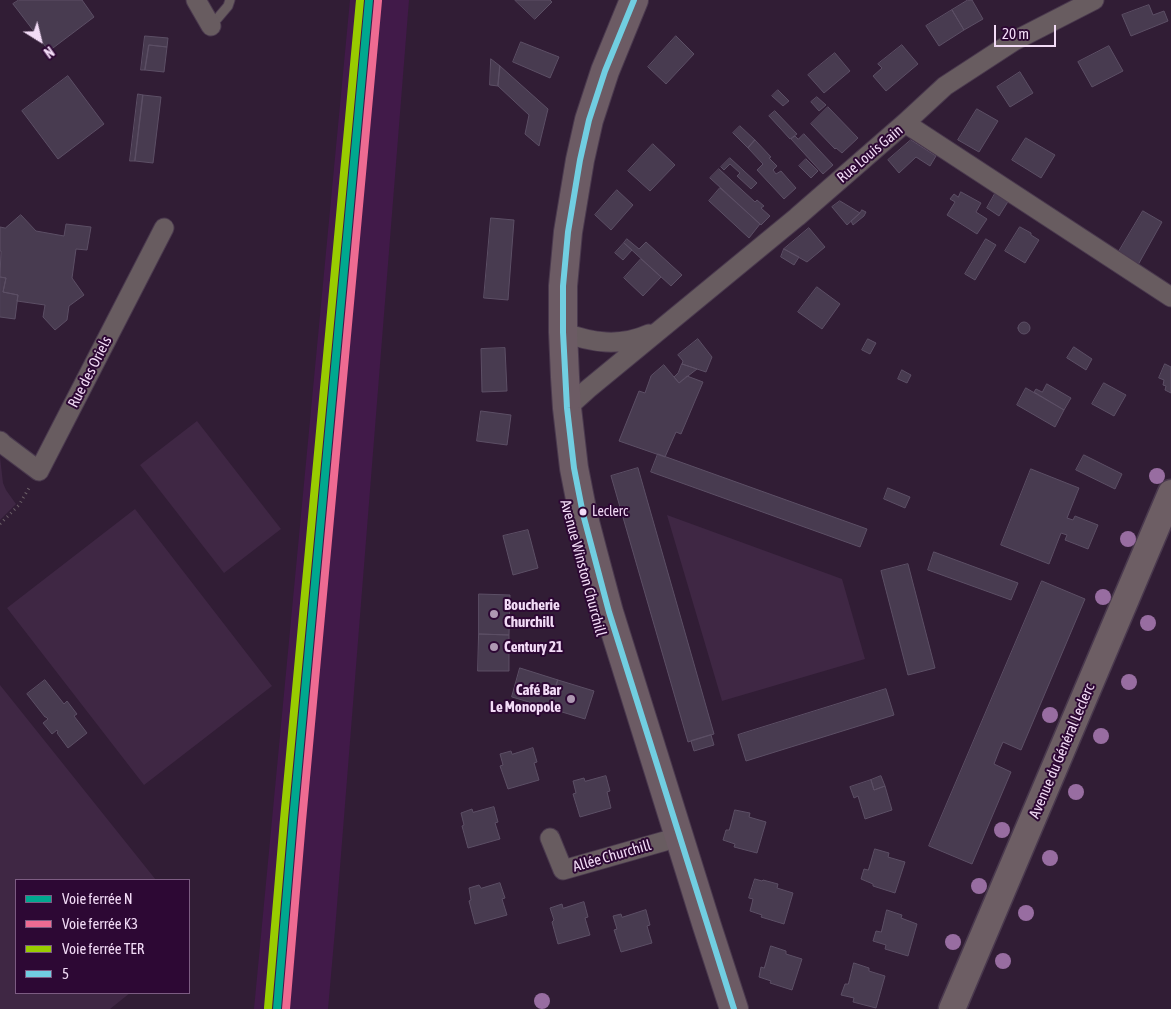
<!DOCTYPE html>
<meta charset="utf-8">
<style>
body{margin:0}
#map{position:relative;width:1171px;height:1009px;overflow:hidden;background:#311d35;font-family:"Asap Condensed",sans-serif}
canvas{display:block}
.legend{position:absolute;left:15px;top:879px;width:175px;height:115px;box-sizing:border-box;background:#2d0834;border:1px solid #7c5c82;margin:0;padding:6px 9px;list-style:none;font-size:15px;color:#f2dbf6}
.legend li{display:flex;align-items:center;gap:10px;height:25px}
.legend b{width:25px;border:1px solid #7c5c82}
.north{position:absolute;left:15px;top:15px;width:50px;height:50px;-webkit-text-stroke:4px #2d0834;paint-order:stroke;rotate:144deg;font-size:14px;font-weight:700;line-height:20px;text-align:center;color:#f2dbf6}
.north::after{content:'';display:block;margin:auto;width:18px;height:22px;background:#f2dbf6;clip-path:polygon(50% 0,100% 100%,50% 72%,0 100%)}
.scale{position:absolute;left:994px;top:25px;width:62px;height:22px;box-sizing:border-box;border:2px solid #f2dbf6;border-top:0;padding-left:6px;font-size:15px;line-height:18px;white-space:nowrap;color:#f2dbf6;-webkit-text-stroke:4px #2d0834;paint-order:stroke}
</style>
<div id="map">
<canvas width="1171" height="1009"></canvas>
<ul class="legend">
<li><b style="height:6px;background:#00a88f"></b>Voie ferrée N</li>
<li><b style="height:6px;background:#ee6b92"></b>Voie ferrée K3</li>
<li><b style="height:6px;background:#9c0"></b>Voie ferrée TER</li>
<li><b style="height:6px;background:#71cee1"></b>5</li>
</ul>
<div class="north">N</div>
<div class="scale">20 m</div>
</div>
<script>
const context = document.querySelector('canvas').getContext('2d');
context.lineJoin = 'round';
function fillPath(path, color) { context.fillStyle = color; context.fill(path, 'evenodd'); }
function trace(path, color, width, dash) { context.strokeStyle = color; context.lineWidth = width; context.lineCap = dash ? 'butt' : 'round'; context.setLineDash(dash || []); context.stroke(path); }
function write(font, color, halo, rows, align = 'center') {
  context.font = font + ' "Asap Condensed",sans-serif'; context.lineWidth = 4; context.setLineDash([]); context.textBaseline = 'middle'; context.strokeStyle = halo; context.fillStyle = color; for (const [text, x, y, turn = 0] of rows) {
    context.save(); context.translate(x, y); context.rotate((+turn || 0) * Math.PI / 180); context.textAlign = isNaN(turn) ? turn : align; if (halo) context.strokeText(text, 0, 0); context.fillText(text, 0, 0); context.restore();
  }
}
fillPath(new Path2D(`
 M 350,0 L 409,0 L 335,930 L 328,1009 L 254,1009 Z`), '#411a49');
fillPath(new Path2D(`
 M 197,421 L 281,529 L 224,573 L 140,465 Z
 M 0,457 L 3,483 L 6,490 L 16,504 L 0,520 Z
 M 135,509 L 272,686 L 144,785 L 7,608 Z
 M 667,515 L 842,579 L 865,659 L 722,701 Z
 M 0,685 L 156,880 L 16,880 L 16,993 L 130,993 L 110,1009 L 0,1009 Z`), '#3f2744');
const building = new Path2D(`
 M 19,0 L 82,0 L 94,17 L 49,51 L 13,4 Z
 M 515,0 L 550,0 L 552,2 L 535,19 Z
 M 968,0 L 972,0 L 983,19 L 964,30 L 952,10 Z
 M 1149,5 L 1153,15 L 1164,11 L 1168,21 L 1131,36 L 1122,15 Z
 M 952,10 L 964,30 L 939,46 L 926,26 Z
 M 145,36 L 168,38 L 167,47 L 149,45 L 145,70 L 141,70 Z
 M 676,36 L 694,54 L 666,84 L 648,67 Z
 M 521,42 L 559,57 L 550,78 L 513,62 Z
 M 149,45 L 167,47 L 164,72 L 145,70 Z
 M 902,45 L 918,64 L 886,91 L 873,76 L 882,68 L 878,64 Z
 M 1109,46 L 1123,71 L 1092,87 L 1078,62 Z
 M 835,53 L 850,71 L 824,93 L 808,75 Z
 M 491,59 L 500,66 L 498,86 L 490,85 Z
 M 500,66 L 548,109 L 539,146 L 525,134 L 529,115 L 498,86 Z
 M 1020,72 L 1033,93 L 1010,107 L 997,87 Z
 M 68,76 L 104,124 L 58,159 L 22,111 Z
 M 778,90 L 789,101 L 783,106 L 772,96 Z
 M 138,94 L 143,95 L 135,161 L 130,161 Z
 M 143,95 L 161,97 L 153,163 L 135,161 Z
 M 817,97 L 826,105 L 819,111 L 811,102 Z
 M 828,107 L 858,138 L 842,153 L 836,148 L 835,149 L 811,124 Z
 M 977,109 L 998,121 L 979,152 L 958,140 Z
 M 775,111 L 797,134 L 790,139 L 769,116 Z
 M 740,126 L 755,140 L 748,148 L 733,133 Z
 M 804,134 L 833,165 L 823,174 L 791,139 L 795,136 L 798,139 Z
 M 1026,138 L 1055,155 L 1041,178 L 1012,160 Z
 M 755,140 L 771,157 L 769,158 L 777,166 L 773,170 L 776,174 L 781,171 L 796,188 L 784,199 L 757,170 L 763,164 L 748,148 Z
 M 911,140 L 936,156 L 930,166 L 916,157 L 899,173 L 888,160 Z
 M 653,144 L 675,165 L 650,191 L 628,171 Z
 M 730,158 L 757,183 L 751,189 L 737,176 L 740,173 L 730,164 L 724,170 L 721,167 Z
 M 806,159 L 818,171 L 811,178 L 799,166 Z
 M 719,169 L 755,202 L 757,200 L 764,206 L 761,208 L 770,216 L 761,225 L 710,178 Z
 M 720,188 L 760,224 L 749,238 L 709,201 Z
 M 617,190 L 633,205 L 611,230 L 595,215 Z
 M 961,192 L 981,203 L 976,212 L 987,219 L 977,234 L 947,215 L 955,202 L 950,199 L 954,194 L 958,197 Z
 M 996,192 L 1009,200 L 999,216 L 987,208 Z
 M 840,201 L 860,213 L 847,225 L 832,207 Z
 M 862,210 L 866,212 L 864,216 L 853,225 L 851,221 L 860,213 Z
 M 1143,211 L 1162,222 L 1138,265 L 1118,253 Z
 M 21,215 L 36,231 L 64,236 L 66,224 L 91,227 L 87,250 L 76,249 L 72,278 L 84,295 L 69,306 L 67,320 L 55,330 L 43,317 L 45,305 L 17,301 L 18,295 L 3,292 L 6,278 L 0,277 L 1,251 L 0,251 L 0,227 L 5,228 Z
 M 491,218 L 514,220 L 508,300 L 484,298 Z
 M 1020,227 L 1031,233 L 1031,235 L 1039,240 L 1025,263 L 1005,251 Z
 M 809,228 L 825,247 L 807,262 L 784,249 Z
 M 627,239 L 639,249 L 646,242 L 682,275 L 671,286 L 624,243 Z
 M 986,239 L 996,245 L 975,280 L 965,274 Z
 M 624,243 L 632,250 L 623,260 L 615,253 Z
 M 784,249 L 799,257 L 794,265 L 781,257 Z
 M 641,259 L 661,277 L 643,296 L 624,278 Z
 M 0,277 L 6,278 L 3,292 L 18,295 L 15,319 L 0,317 Z
 M 817,287 L 840,304 L 822,329 L 798,312 Z
 M1018 328a6 6 0 1 1 12 0a6 6 0 1 1-12 0Z
 M 698,339 L 712,357 L 706,372 L 682,364 L 683,361 L 678,355 Z
 M 868,339 L 876,343 L 870,354 L 862,350 Z
 M 1074,347 L 1092,359 L 1086,370 L 1067,358 Z
 M 505,348 L 507,391 L 482,392 L 481,349 Z
 M 682,364 L 697,369 L 679,383 L 674,377 L 678,373 Z
 M 1165,364 L 1171,367 L 1171,393 L 1165,390 L 1166,386 L 1163,385 L 1164,380 L 1159,378 Z
 M 664,365 L 679,383 L 687,376 L 703,382 L 681,434 L 676,432 L 665,457 L 619,441 L 639,391 L 645,393 L 651,376 Z
 M 902,370 L 911,375 L 907,383 L 898,379 Z
 M 1104,383 L 1126,395 L 1114,416 L 1092,404 Z
 M 1047,384 L 1071,398 L 1064,410 L 1034,392 L 1036,389 L 1042,392 Z
 M 1026,388 L 1064,410 L 1055,427 L 1017,405 Z
 M 481,411 L 511,415 L 507,445 L 477,441 Z
 M 658,454 L 867,529 L 860,547 L 651,472 Z
 M 1084,455 L 1122,474 L 1115,489 L 1076,470 Z
 M 638,468 L 714,734 L 688,742 L 611,476 Z
 M 1031,469 L 1079,488 L 1067,518 L 1073,520 L 1075,516 L 1098,525 L 1088,549 L 1065,540 L 1067,535 L 1061,533 L 1049,564 L 1001,545 Z
 M 888,488 L 910,497 L 905,508 L 884,499 Z
 M 528,530 L 538,568 L 513,575 L 503,536 Z
 M 934,552 L 1018,583 L 1011,600 L 928,570 Z
 M 908,564 L 935,668 L 908,675 L 881,571 Z
 M 1042,581 L 1085,599 L 1021,750 L 1003,742 L 999,751 L 994,764 L 1011,772 L 972,864 L 929,846 Z
 M 479,594 L 510,595 L 509,635 L 479,634 Z
 M 479,634 L 509,635 L 509,671 L 478,671 Z
 M 520,668 L 558,680 L 549,708 L 512,697 Z
 M 45,680 L 64,704 L 67,701 L 77,714 L 74,716 L 87,733 L 68,748 L 57,733 L 58,732 L 57,730 L 52,734 L 43,723 L 48,719 L 46,717 L 45,717 L 27,694 Z
 M 558,680 L 594,691 L 585,719 L 549,708 Z
 M 886,689 L 894,715 L 746,761 L 738,735 Z
 M 711,735 L 714,745 L 694,751 L 691,741 Z
 M 533,748 L 537,762 L 534,763 L 539,780 L 508,789 L 500,766 L 503,765 L 500,754 L 511,751 L 512,754 Z
 M 606,776 L 610,791 L 607,792 L 611,808 L 580,817 L 573,794 L 576,793 L 573,781 L 584,778 L 585,781 Z
 M 881,776 L 885,786 L 874,790 L 871,780 Z
 M 871,780 L 874,790 L 885,786 L 892,810 L 865,819 L 858,796 L 854,798 L 850,787 Z
 M 494,807 L 498,822 L 495,823 L 500,839 L 468,848 L 462,826 L 464,825 L 461,813 L 472,809 L 473,812 Z
 M 735,810 L 750,813 L 749,817 L 766,822 L 757,853 L 734,847 L 735,844 L 723,840 L 726,830 L 729,830 Z
 M 875,849 L 889,853 L 888,857 L 905,862 L 895,893 L 873,886 L 873,884 L 861,879 L 864,869 L 868,870 Z
 M 755,879 L 762,881 L 763,880 L 778,884 L 777,888 L 793,893 L 784,924 L 761,917 L 762,915 L 750,911 L 753,899 L 749,898 Z
 M 500,883 L 505,898 L 502,899 L 507,915 L 475,924 L 469,901 L 471,900 L 469,888 L 479,885 L 481,888 Z
 M 584,902 L 588,917 L 585,918 L 590,935 L 558,944 L 552,922 L 554,920 L 550,908 L 562,904 L 563,908 Z
 M 646,910 L 650,925 L 647,926 L 652,943 L 621,952 L 614,930 L 617,929 L 613,916 L 621,914 L 622,917 Z
 M 887,910 L 902,915 L 901,918 L 917,924 L 908,956 L 885,949 L 886,945 L 873,941 L 876,931 L 881,932 Z
 M 771,946 L 786,951 L 786,954 L 802,959 L 792,990 L 770,983 L 771,981 L 759,977 L 761,967 L 764,968 Z
 M 854,963 L 869,968 L 869,971 L 885,976 L 876,1008 L 853,1002 L 854,998 L 841,995 L 845,984 L 848,984 Z`);
fillPath(building, '#483b50');
trace(building, '#5c4f65', 1);
const service = new Path2D(`
 M 211,26 L 228,6 L 230,0`);
const minor = new Path2D(`
 M 196,0 L 211,26
 M 905,123 L 1171,297
 M 563,332 C 592,343 620,347 649,334
 M 567,408 L 588,389 L 797,217 L 905,123 L 945,86 L 1014,41 L 1094,0
 M 0,441 L 3,444 L 39,471 L 164,228
 M 550,838 L 563,870 L 665,841`);
const secondary = new Path2D(`
 M 952,1009 L 1171,493`);
const primary = new Path2D(`
 M 634,0 L 605,71 L 589,120 L 580,160 L 568,232 L 563,286 L 563,332 L 565,377 L 567,408 L 574,468 L 583,514 L 594,556 L 609,612 L 707,926 L 734,1009`);
trace(service, '#4a394e', 11);
trace(minor, '#4a394e', 21);
trace(secondary, '#4a394e', 29);
trace(primary, '#4a394e', 30);
trace(new Path2D(`
 M 0,524 L 19,505 L 29,488`), '#6c6068', 3, [1, 4]);
trace(service, '#685c60', 9);
trace(minor, '#685c60', 19);
trace(secondary, '#6d5e64', 26);
trace(primary, '#6c5b64', 28);
trace(new Path2D(`
 M 634,0 L 605,71 L 589,120 L 580,160 L 568,232 L 563,286 L 563,332 L 567,408 L 574,468 L 583,514 L 609,612 L 734,1009`), '#71cee1', 6);
trace(new Path2D(`
 M 277,1009 L 293,820 L 369,0`), '#00a88f', 8);
trace(new Path2D(`
 M 286,1009 L 302,821 L 378,1`), '#ee6b92', 8);
trace(new Path2D(`
 M 268,1008 L 284,819 L 360,0`), '#9c0', 8);
context.fillStyle = '#986da1';
for (const [x, y] of [
 [1157,476],
 [1128,539],
 [1103,597],
 [1148,623],
 [1129,682],
 [1050,715],
 [1101,736],
 [1076,792],
 [1002,830],
 [1050,858],
 [979,886],
 [1026,913],
 [953,942],
 [1003,961],
 [542,1001]
]) { context.beginPath(); context.arc(x, y, 8, 0, 2 * Math.PI); context.fill(); }
for (const [x, y, r, color] of [
 [583,512,4.5,"#f2dbf6"],
 [494,614,5,"#ae98b2"],
 [494,647,5,"#ae98b2"],
 [571,699,5,"#ae98b2"]
]) { const dot = new Path2D(); dot.arc(x, y, r, 0, 2 * Math.PI); context.fillStyle = color; context.fill(dot); trace(dot, '#2d0834', 2); }
write('14px', '#f2dbf6', '#2d0834', [
 ["Leclerc",592,512]
], 'left');
write('15px', '#f2dbf6', '#2d0834', [
 ["Rue Louis Gain",870,154,-40],
 ["Rue des Oriels",90,372,-63],
 ["Avenue Winston Churchill",583,568,75],
 ["Avenue du Général Leclerc",1062,751,-67],
 ["Allée Churchill",612,856,-16]
]);
write('bold 15px', '#f2dbf6', '#2d0834', [
 ["Boucherie",504,605],
 ["Churchill",504,622],
 ["Century 21",504,647],
 ["Café Bar",561,690,"right"],
 ["Le Monopole",561,707,"right"]
], 'left');
</script>
